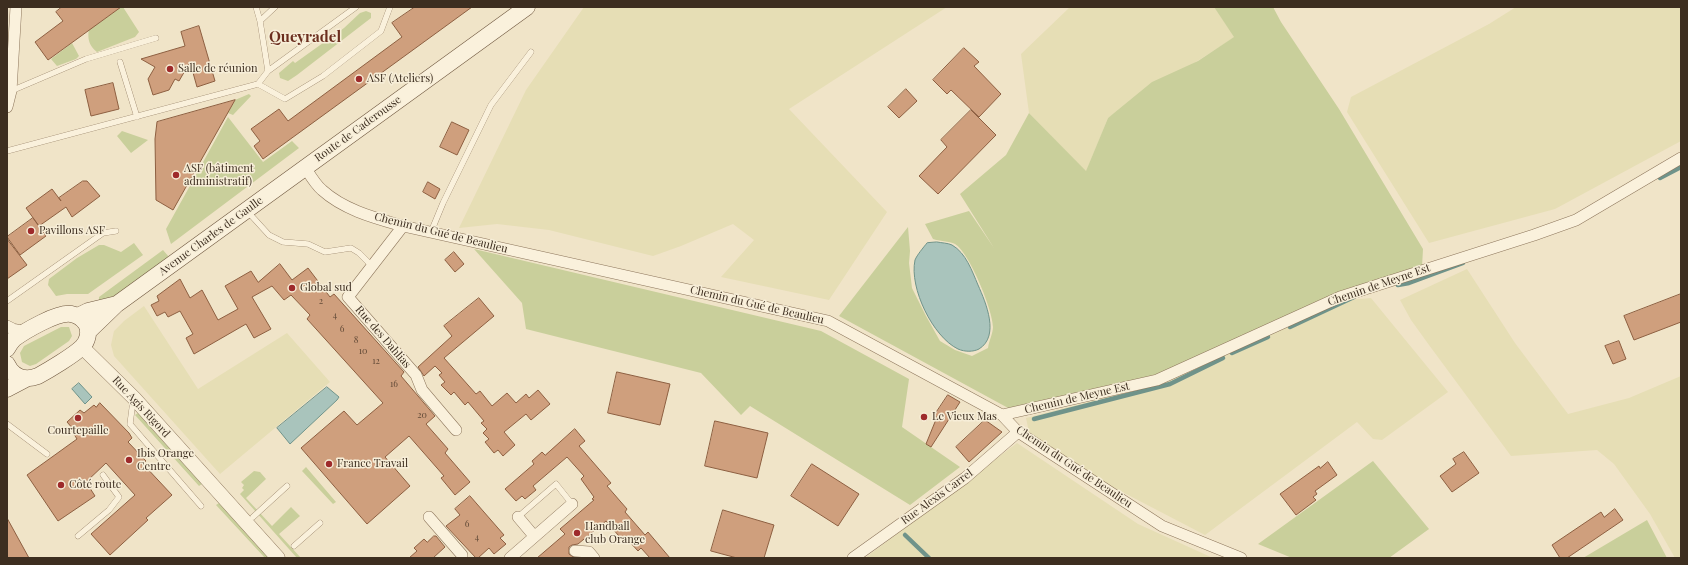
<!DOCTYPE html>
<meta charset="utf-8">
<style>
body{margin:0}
#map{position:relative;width:1688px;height:565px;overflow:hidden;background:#f0e4c8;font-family:"Playfair Display",serif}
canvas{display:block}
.frame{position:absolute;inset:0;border:8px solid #3d2e20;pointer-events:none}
</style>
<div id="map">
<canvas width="1688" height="565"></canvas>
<div class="frame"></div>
</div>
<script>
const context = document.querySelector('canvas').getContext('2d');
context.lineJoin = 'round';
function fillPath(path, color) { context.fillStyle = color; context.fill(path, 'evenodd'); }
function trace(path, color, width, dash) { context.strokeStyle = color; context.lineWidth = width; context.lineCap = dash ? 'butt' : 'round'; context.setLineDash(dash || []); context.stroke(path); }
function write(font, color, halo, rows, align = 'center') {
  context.font = font + ' "Playfair Display",serif'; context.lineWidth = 3; context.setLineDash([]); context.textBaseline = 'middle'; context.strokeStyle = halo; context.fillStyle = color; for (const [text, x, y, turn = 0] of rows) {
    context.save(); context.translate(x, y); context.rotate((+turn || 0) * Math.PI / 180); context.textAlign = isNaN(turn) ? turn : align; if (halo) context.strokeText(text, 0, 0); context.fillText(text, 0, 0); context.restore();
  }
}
fillPath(new Path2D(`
 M 584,7 L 947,7 L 789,109 L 887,212 L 829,300 L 721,277 L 754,240 L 733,224 L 681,246 L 653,256 L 549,230 L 497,224 L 459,228 L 526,90 Z
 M 1070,7 L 1214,7 L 1235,37 L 1108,118 L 1086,172 L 1029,113 L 1021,54 Z
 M 1516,7 L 1681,7 L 1681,141 L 1555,209 L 1429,243 L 1347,112 L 1351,97 L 1489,24 Z
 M 1467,269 L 1515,343 L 1568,414 L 1629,398 L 1681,376 L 1681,558 L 1675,558 L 1650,514 L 1614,464 L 1597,450 L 1511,456 L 1429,345 L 1411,320 L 1400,300 Z
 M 1371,298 L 1448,392 L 1382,440 L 1373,439 L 1357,422 L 1205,535 L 1105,483 L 1029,432 L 1026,418 L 1157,384 L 1338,301 Z
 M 144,306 L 198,389 L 287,333 L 330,382 L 220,474 L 114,356 L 111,345 L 114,331 L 124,321 Z
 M 1017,443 L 1138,524 L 1213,558 L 865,558 Z`), '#e6deb5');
fillPath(new Path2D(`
 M 121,7 L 123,7 L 139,32 L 135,37 L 97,52 C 87,44 88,37 89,25 L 99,23 Z
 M 1214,7 L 1273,7 L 1281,22 L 1339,109 L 1423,249 L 1422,267 L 1160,374 L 1010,409 L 839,316 L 908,227 L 910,251 L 909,263 L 912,288 L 926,316 L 940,341 L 955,350 L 972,356 L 988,348 C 989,341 993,333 993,327 C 993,310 969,252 955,244 C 949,241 939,241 933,239 L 925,224 L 969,211 L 994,248 L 960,194 L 1006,155 L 1029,113 L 1086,171 L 1108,118 L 1152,82 L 1198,61 L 1234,37 Z
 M 366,11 L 371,13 L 371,18 L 297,75 L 288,81 L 280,78 L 279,73 L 293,61 L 295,63 L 344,28 L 360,13 Z
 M 72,43 L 79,56 L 76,59 L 57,66 L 51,59 Z
 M 249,94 L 251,96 L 233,115 L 228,113 L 235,100 Z
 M 228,117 L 263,162 L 292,141 L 299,148 L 171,244 L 166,229 Z
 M 122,131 L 148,140 L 131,153 L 117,136 Z
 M 134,243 L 143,255 L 88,294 L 67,294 L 56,296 L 48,285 L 49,279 L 77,258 L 99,245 L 104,245 L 121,252 Z
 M 474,249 L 821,331 L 909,379 L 902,427 L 960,467 L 910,505 L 750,406 L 741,415 L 701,373 L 526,329 L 522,303 Z
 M 163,250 L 169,257 C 149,272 123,297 99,301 L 99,297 Z
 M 61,327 L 69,327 L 72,336 L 69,341 L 36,364 L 30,366 L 22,362 L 20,353 L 24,346 Z
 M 138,413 L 202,484 L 199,486 L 135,415 Z
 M 1373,461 L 1429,529 L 1389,558 L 1292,558 L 1258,544 Z
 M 306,467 L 336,502 L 333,504 L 302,471 Z
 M 254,471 L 260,472 L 266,479 L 246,498 L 272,526 L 291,507 L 300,516 L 279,534 L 301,558 L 297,558 L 240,494 L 244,490 L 242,488 L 244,485 L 241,482 Z
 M 219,503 L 270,558 L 265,558 L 216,505 Z
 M 1647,520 L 1667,558 L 1583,558 Z`), '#c9cf9b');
const water = new Path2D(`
 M 937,242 C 942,243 948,243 952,245 C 966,253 972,271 978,285 C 986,303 1000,336 979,349 C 973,352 965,352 958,349 C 933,337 909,288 915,260 C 917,255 923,248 927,243 Z
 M 79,383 L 92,397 L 85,404 L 72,389 Z
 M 327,387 L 339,397 L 337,400 L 290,444 L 277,428 Z`);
fillPath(water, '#a9c4bc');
trace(water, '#6f938a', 1);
trace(new Path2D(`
 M 1660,178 L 1681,167
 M 1398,285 L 1409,283 L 1463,263
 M 1290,327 L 1354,297
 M 1232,353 L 1268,337
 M 1034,419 L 1170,384 L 1223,358
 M 905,535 L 929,558`), '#6f938a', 4.5);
const building = new Path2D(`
 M 62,7 L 121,7 L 48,60 L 35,42 L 63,21 L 56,12 Z
 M 415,7 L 472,7 L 263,159 L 254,146 L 260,141 L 251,129 L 279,109 L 288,121 L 402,37 L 392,23 Z
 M 199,26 L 215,81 L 197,87 L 190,62 L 179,81 L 175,79 L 169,90 L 153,95 L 148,79 L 155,67 L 141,59 L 185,46 L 181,32 Z
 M 964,48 L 979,62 L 974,66 L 1001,94 L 979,117 L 951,90 L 947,94 L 933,80 Z
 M 113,83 L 119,109 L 91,116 L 85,90 Z
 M 906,89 L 917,101 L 899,118 L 888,107 Z
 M 235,100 L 173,210 L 156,200 L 155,139 L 157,122 Z
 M 971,110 L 996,135 L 938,194 L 919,176 L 947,147 L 941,140 Z
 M 452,122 L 469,130 L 457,155 L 440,147 Z
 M 83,181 L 87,181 L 100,196 L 72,217 L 66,207 L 39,226 L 26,208 L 52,189 L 61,201 L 59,198 Z
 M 428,182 L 440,189 L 435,199 L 423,192 Z
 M 33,218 L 46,236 L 20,255 L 7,237 Z
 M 7,239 L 27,265 L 7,279 Z
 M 454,252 L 464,264 L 455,272 L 445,260 Z
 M 280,264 L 292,280 L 308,268 L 330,297 L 334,294 L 404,372 L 401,376 L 435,416 L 426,424 L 448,449 L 445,453 L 470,482 L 455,495 L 441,478 L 444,476 L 409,436 L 385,457 L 410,486 L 367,524 L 301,448 L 344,411 L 357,425 L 383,403 L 307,319 L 310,315 L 291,295 L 284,300 L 272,286 L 252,297 L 271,329 L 254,338 L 246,324 L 194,354 L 186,338 L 193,334 L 180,311 L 168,317 L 165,312 L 157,316 L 151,305 L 159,301 L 157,296 L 180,279 L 190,298 L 202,290 L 218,320 L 238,309 L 225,286 L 251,271 L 258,282 Z
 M 1681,294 L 1681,322 L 1634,340 L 1624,316 Z
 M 479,298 L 494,316 L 444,358 L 476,394 L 480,391 L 492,406 L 507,393 L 516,403 L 526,394 L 529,398 L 538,390 L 550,404 L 531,420 L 526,414 L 504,432 L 515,445 L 503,456 L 498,450 L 494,453 L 485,442 L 489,439 L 483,433 L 487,429 L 481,423 L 484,421 L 468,402 L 465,405 L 454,392 L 451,395 L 441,385 L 445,382 L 439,375 L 442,373 L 435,366 L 424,376 L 418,367 L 452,336 L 444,326 Z
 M 1619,341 L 1626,359 L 1613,364 L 1605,346 Z
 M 617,372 L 670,384 L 660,425 L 608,413 Z
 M 948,395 L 960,402 L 931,447 L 926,444 L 937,417 L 934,416 Z
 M 100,403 L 129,433 L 132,438 L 128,442 L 146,461 L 143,464 L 172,495 L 146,518 L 148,520 L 110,555 L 91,534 L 135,495 L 106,463 L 86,482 L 95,496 L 58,521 L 27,475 L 77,439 L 72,431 L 74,430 L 67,422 L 80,410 L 84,413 L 94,405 L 96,407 Z
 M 985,420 L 1002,432 L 969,462 L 956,447 Z
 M 715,421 L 768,433 L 757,478 L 705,466 Z
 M 575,429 L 585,441 L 579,446 L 611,483 L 607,486 L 627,509 L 625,512 L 645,535 L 648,532 L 670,558 L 650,558 L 641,548 L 638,551 L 628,540 L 625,543 L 606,521 L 578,544 L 572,545 L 569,547 L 569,554 L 575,558 L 537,558 L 565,534 L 560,529 L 594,500 L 592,499 L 594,497 L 581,479 L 584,476 L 567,457 L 533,486 L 536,490 L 525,499 L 522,496 L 516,501 L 505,489 L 534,464 L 532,461 L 542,452 L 545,455 Z
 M 1464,452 L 1479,473 L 1452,492 L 1440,476 L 1456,464 L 1453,459 Z
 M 1328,462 L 1337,475 L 1315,491 L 1317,494 L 1313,497 L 1316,500 L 1296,515 L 1280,494 L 1319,466 L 1320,468 Z
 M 812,464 L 859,494 L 838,526 L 791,496 Z
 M 470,496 L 504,535 L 500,538 L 506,544 L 494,554 L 489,548 L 478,558 L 476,558 L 446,526 L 460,515 L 455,509 Z
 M 1615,509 L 1623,520 L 1567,558 L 1560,558 L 1552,545 L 1601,512 L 1604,517 Z
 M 723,510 L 774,525 L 764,558 L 737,558 L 711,551 Z
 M 7,518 L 29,558 L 7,558 Z
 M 434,536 L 436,536 L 445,547 L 433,558 L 409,558 L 417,551 L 414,548 L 424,539 L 427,542 Z`);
fillPath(building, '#cf9f7d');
trace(building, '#8d5f41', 1);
const service = new Path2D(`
 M 256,7 L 260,21
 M 120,62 L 137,117
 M 268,71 L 260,21 L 275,7
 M 258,84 L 285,99 L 323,76 L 381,31 L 390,7
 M 11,91 L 86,59 L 156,38
 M 7,151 L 258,84 L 268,71 L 356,7
 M 248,212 L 269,235 L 283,242 L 308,244 L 325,252 L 351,248 L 359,253 L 373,267
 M 431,232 L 443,203 L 491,105 L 531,52
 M 7,301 L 103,233 L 116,231
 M 133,401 L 130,424 L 201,506
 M 7,424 L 47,454
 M 253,517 L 287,486
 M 518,517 L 556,484 L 572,504
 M 78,536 L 109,510 L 119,497 L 103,475
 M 294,546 L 320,523`);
const minor = new Path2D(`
 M 7,107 L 11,91 L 16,7
 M 305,167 C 310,175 315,184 322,190 C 344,210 375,218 403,226 L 828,321 L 1002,415 L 1018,432 L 1162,526 L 1241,558
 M 403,226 L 348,297 L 416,375 L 422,390 L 456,430
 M 7,326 L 13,329 L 26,332
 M 1002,415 L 1157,380 L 1340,297 L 1534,235 L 1576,220 L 1681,158
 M 429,517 L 462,555 L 462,558
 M 518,517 L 534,536
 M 575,551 L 589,552 L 594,558
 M 510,558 L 572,504
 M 853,558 L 965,478 L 1018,432`);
const tertiary = new Path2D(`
 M 82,347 L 134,398 L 278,558`);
const secondary = new Path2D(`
 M 78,316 L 88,311 L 117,304
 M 88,332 L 117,304 L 527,7
 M 7,349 C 9,345 11,342 14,339 C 25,331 57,312 71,314 C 77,315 83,319 86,324 C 90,331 88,341 82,347 C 74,355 49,370 38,376 C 25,381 13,377 7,364
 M 7,389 L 26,379`);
trace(service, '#8d765c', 6);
trace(minor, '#8d765c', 12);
trace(tertiary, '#8d765c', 15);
trace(secondary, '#6f573f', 17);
trace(service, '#faf1dc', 5.5);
trace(minor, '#faf1dc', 11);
trace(tertiary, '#faf1dc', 14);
trace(secondary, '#faf1dc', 16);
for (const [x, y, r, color] of [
 [170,69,4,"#9e2a2b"],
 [359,79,4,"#9e2a2b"],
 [176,175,4,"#9e2a2b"],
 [31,231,4,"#9e2a2b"],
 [292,288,4,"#9e2a2b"],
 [924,417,4,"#9e2a2b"],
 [78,418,4,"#9e2a2b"],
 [129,460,4,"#9e2a2b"],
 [329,464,4,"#9e2a2b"],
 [61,485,4,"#9e2a2b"],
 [577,533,4,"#9e2a2b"]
]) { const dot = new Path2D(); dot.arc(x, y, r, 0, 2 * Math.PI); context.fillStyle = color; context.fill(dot); trace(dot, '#f7eed8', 1.5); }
write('9px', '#624a37', null, [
 ["2",321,301],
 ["4",335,315],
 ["6",342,329],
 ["8",356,340],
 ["10",363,351],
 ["12",376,361],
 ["16",394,384],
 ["20",422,415],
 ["6",467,524],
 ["4",477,537]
]);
write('11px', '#3d2e20', '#f7eed8', [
 ["Salle de réunion",178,69],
 ["ASF (Ateliers)",367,79],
 ["ASF (bâtiment",184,169],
 ["administratif)",184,182],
 ["Pavillons ASF",39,231],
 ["Global sud",300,288],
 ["Le Vieux Mas",932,417],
 ["Courtepaille",78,431,"center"],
 ["Ibis Orange",137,454],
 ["Centre",137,467],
 ["France Travail",337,464],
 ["Côté route",69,485],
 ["Handball",585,527],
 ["club Orange",585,540]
], 'left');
write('11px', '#3d2e20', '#f7eed8', [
 ["Route de Caderousse",358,129,-36],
 ["Chemin du Gué de Beaulieu",441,233,14],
 ["Avenue Charles de Gaulle",211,236,-36],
 ["Chemin de Meyne Est",1379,285,-19],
 ["Chemin du Gué de Beaulieu",757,305,13],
 ["Rue des Dahlias",383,337,49],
 ["Chemin de Meyne Est",1077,398,-13],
 ["Rue Agis Rigord",141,407,47],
 ["Chemin du Gué de Beaulieu",1074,467,34],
 ["Rue Alexis Carrel",937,497,-36]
]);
write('bold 15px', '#6b2e1e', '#f7eed8', [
 ["Queyradel",305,37]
]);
</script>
